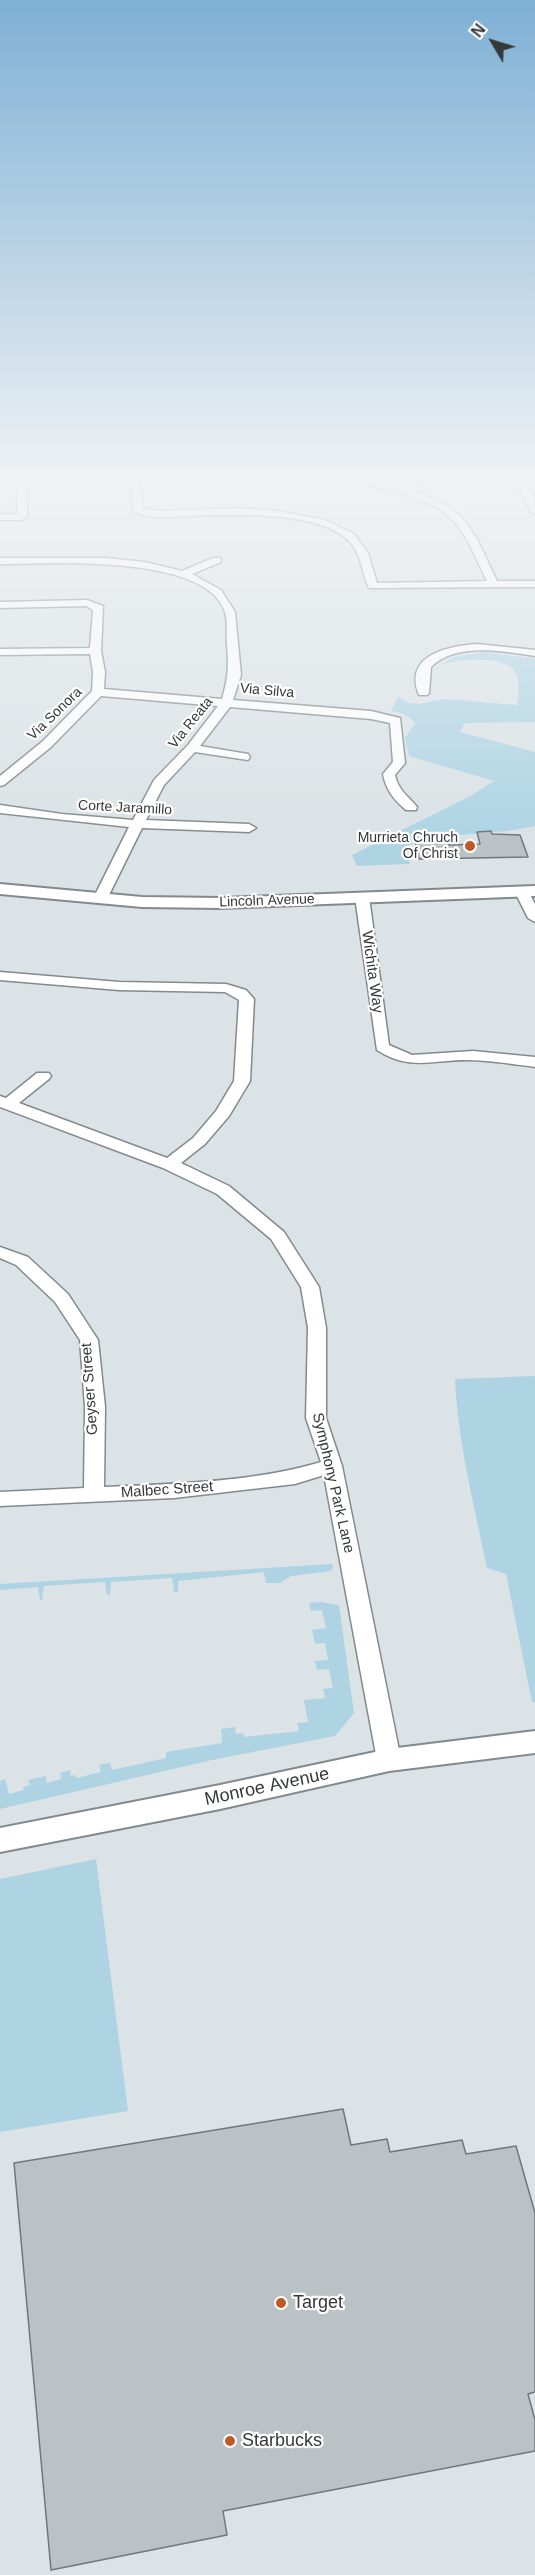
<!DOCTYPE html>
<style>
body{margin:0}
#map{position:relative;width:535px;height:2575px;overflow:hidden;background:#dbe3e6;font-family:Helvetica,sans-serif}
canvas{display:block}
.north{position:absolute;left:463px;top:12px;width:60px;height:60px;-webkit-text-stroke:4px #fff;paint-order:stroke;rotate:308deg;font-size:16px;font-weight:700;line-height:24px;text-align:center;color:#353839}
.north::after{content:'';display:block;margin:auto;width:21px;height:27px;background:#353839;clip-path:polygon(50% 0,100% 100%,50% 72%,0 100%)}
</style>
<div id="map">
<canvas width="535" height="2575"></canvas>
<div class="north">N</div>
</div>
<script>
const context = document.querySelector('canvas').getContext('2d');
context.lineJoin = 'round';
function fillPath(path, color) { context.fillStyle = color; context.fill(path, 'evenodd'); }
function trace(path, color, width, dash) { context.strokeStyle = color; context.lineWidth = width; context.lineCap = dash ? 'butt' : 'round'; context.setLineDash(dash || []); context.stroke(path); }
function write(font, color, halo, rows, align = 'center') {
  context.font = font + ' Helvetica,sans-serif'; context.lineWidth = 4.5; context.setLineDash([]); context.textBaseline = 'middle'; context.strokeStyle = halo; context.fillStyle = color; for (const [text, x, y, turn = 0] of rows) {
    context.save(); context.translate(x, y); context.rotate((+turn || 0) * Math.PI / 180); context.textAlign = isNaN(turn) ? turn : align; if (halo) context.strokeText(text, 0, 0); context.fillText(text, 0, 0); context.restore();
  }
}
fillPath(new Path2D(`
 M 483,652 L 535,659 L 535,722 L 465,723 L 460,732 L 535,752 L 535,826 L 508,831 L 412,839 L 412,844 L 406,848 L 410,864 L 357,866 L 352,855 L 472,795 L 494,781 L 409,756 L 405,738 L 415,723 C 409,715 401,713 391,711 L 398,697 L 408,703 L 419,704 L 444,699 L 517,705 C 518,696 520,680 516,673 C 504,653 456,660 440,665 L 454,657 Z
 M 535,1376 L 535,1702 L 532,1702 L 506,1574 L 487,1568 C 474,1505 458,1443 455,1379 Z
 M 332,1564 L 333,1568 L 330,1571 L 291,1576 L 280,1583 L 266,1583 L 264,1572 L 178,1581 L 178,1592 L 174,1592 L 172,1578 L 111,1582 L 110,1595 L 107,1595 L 105,1582 L 44,1586 L 42,1600 L 40,1600 L 38,1587 L 0,1590 L 0,1584 Z
 M 321,1602 L 339,1605 L 354,1713 L 335,1736 L 212,1760 L 0,1809 L 0,1781 L 5,1779 L 9,1794 L 24,1790 L 23,1787 L 30,1785 L 28,1780 L 46,1776 L 47,1783 L 61,1779 L 60,1773 L 70,1770 L 71,1776 L 75,1775 L 76,1778 L 101,1772 L 99,1765 L 110,1763 L 112,1770 L 166,1758 L 166,1752 L 222,1743 L 221,1729 L 235,1727 L 236,1734 L 243,1733 L 244,1737 L 299,1731 L 297,1723 L 308,1722 L 304,1700 L 325,1698 L 323,1689 L 333,1688 L 329,1669 L 317,1670 L 315,1661 L 328,1660 L 325,1643 L 315,1644 L 312,1630 L 326,1628 L 322,1610 L 311,1611 L 309,1603 Z
 M 96,1859 L 128,2111 L 0,2132 L 0,1879 Z`), '#aed4e4');
const building = new Path2D(`
 M 491,831 L 492,834 L 520,835 L 528,857 L 419,859 L 415,841 L 447,838 L 449,845 L 480,844 L 477,832 Z
 M 343,2109 L 351,2145 L 387,2139 L 390,2152 L 462,2140 L 466,2154 L 516,2146 L 535,2213 L 535,2392 L 528,2394 L 535,2420 L 535,2451 L 223,2511 L 227,2535 L 51,2570 L 14,2163 Z`);
fillPath(building, '#bac2c5');
trace(building, '#70787b', 1.5);
const minor = new Path2D(`
 M 17,479 L 27,479 L 27,517 L 22,520 L 0,520 L 0,514 L 17,514 Z
 M 130,479 L 140,479 L 143,508 L 159,511 L 238,508 L 279,511 L 325,520 L 354,534 L 368,553 L 377,583 L 487,581 C 459,522 457,509 390,490 C 377,487 359,486 349,479 L 367,479 L 400,487 L 420,479 L 433,479 L 410,490 C 468,508 473,530 497,581 L 535,581 L 535,587 L 369,588 C 361,572 362,552 347,539 C 316,511 231,514 191,516 C 174,516 148,521 133,510 Z
 M 506,479 C 530,479 535,492 535,514 L 530,511 L 518,486 Z
 M 0,558 L 106,558 L 145,562 L 182,571 L 213,558 L 221,558 L 221,562 L 192,574 L 221,590 L 235,612 L 241,675 L 233,700 L 371,711 L 400,718 L 405,763 L 395,775 C 398,790 408,796 417,807 L 416,810 L 406,810 C 394,800 386,790 383,774 L 393,762 L 390,723 L 371,719 L 230,707 L 200,746 L 248,754 L 250,757 L 248,760 L 195,752 L 164,785 L 146,820 L 249,824 L 256,828 L 249,832 L 142,828 L 107,899 L 105,902 L 95,902 L 93,899 L 129,827 L 0,813 L 0,805 L 62,814 L 133,820 L 154,780 L 188,745 L 218,706 L 101,696 L 51,747 L 4,785 L 0,786 L 0,776 L 43,741 L 92,691 L 93,672 L 90,654 L 0,655 L 0,649 L 90,648 L 93,610 L 86,606 L 0,608 L 0,602 L 87,600 L 103,606 L 101,651 L 105,672 L 104,689 L 222,699 C 228,678 229,666 227,645 C 226,635 228,622 225,612 C 206,553 49,564 0,564 Z
 M 477,644 L 535,650 L 535,656 C 503,651 456,642 431,667 L 429,693 L 427,695 L 419,695 C 403,655 448,646 477,644 Z
 M 522,888 L 527,889 L 535,904 L 535,922 L 528,918 L 515,892 Z
 M 362,893 L 369,897 L 389,1045 L 412,1055 L 473,1051 L 535,1057 L 535,1067 C 512,1064 489,1060 466,1060 C 431,1060 409,1071 377,1050 L 355,897 Z
 M 0,972 L 119,982 L 226,984 L 246,990 L 254,999 L 250,1081 L 229,1116 L 205,1144 L 181,1163 L 229,1186 L 284,1232 L 319,1287 L 326,1328 L 326,1418 L 342,1466 L 401,1760 L 397,1766 L 389,1769 L 381,1766 L 377,1760 L 324,1475 L 295,1484 L 174,1498 L 0,1506 L 0,1492 L 84,1488 L 85,1407 L 80,1340 L 55,1302 L 16,1265 L 0,1258 L 0,1247 L 28,1257 L 68,1294 L 98,1340 L 105,1407 L 104,1487 C 173,1484 255,1482 321,1462 L 306,1418 L 308,1328 L 301,1287 L 271,1239 L 217,1194 L 163,1168 L 0,1107 L 0,1096 L 6,1098 L 37,1073 L 49,1073 L 51,1076 L 49,1079 L 19,1103 L 167,1158 L 193,1138 L 216,1111 L 234,1081 L 239,1000 L 225,992 L 119,990 L 0,980 Z`);
const tertiary = new Path2D(`
 M 0,884 L 142,897 L 221,898 L 535,886 L 535,896 L 221,908 L 142,907 L 0,894 Z
 M 535,1731 L 535,1753 L 389,1771 L 220,1809 L 0,1852 L 0,1828 L 220,1785 L 389,1749 Z`);
trace(minor, '#838a8d', 3);
trace(tertiary, '#838a8d', 4);
fillPath(minor, '#fff');
fillPath(tertiary, '#fff');
const sky = context.createLinearGradient(0, 0, 0, 839);
sky.addColorStop(0, '#7eb0d5');
sky.addColorStop(0.57, '#eff2f4');
sky.addColorStop(1, '#eff2f400');
context.fillStyle = sky;
context.fillRect(0, 0, 535, 839);
for (const [x, y, r, color] of [
 [470,846,6,"#bf5a27"],
 [281,2303,6,"#bf5a27"],
 [230,2441,6,"#bf5a27"]
]) { const dot = new Path2D(); dot.arc(x, y, r, 0, 2 * Math.PI); context.fillStyle = color; context.fill(dot); trace(dot, '#fff', 2); }
write('14px', '#353839', '#fff', [
 ["Via Silva",267,691,5],
 ["Via Sonora",55,714,-44],
 ["Via Reata",191,723,-51],
 ["Corte Jaramillo",125,808,3],
 ["Lincoln Avenue",267,901,-2]
]);
write('14px', '#353839', '#fff', [
 ["Murrieta Chruch",458,838],
 ["Of Christ",458,854]
], 'right');
write('15px', '#353839', '#fff', [
 ["Wichita Way",372,972,82],
 ["Geyser Street",90,1389,-94],
 ["Symphony Park Lane",333,1483,77],
 ["Malbec Street",167,1490,-4]
]);
write('18px', '#353839', '#fff', [
 ["Monroe Avenue",267,1787,-12]
]);
write('18px', '#353839', '#fff', [
 ["Target",293,2303],
 ["Starbucks",242,2441]
], 'left');
</script>
